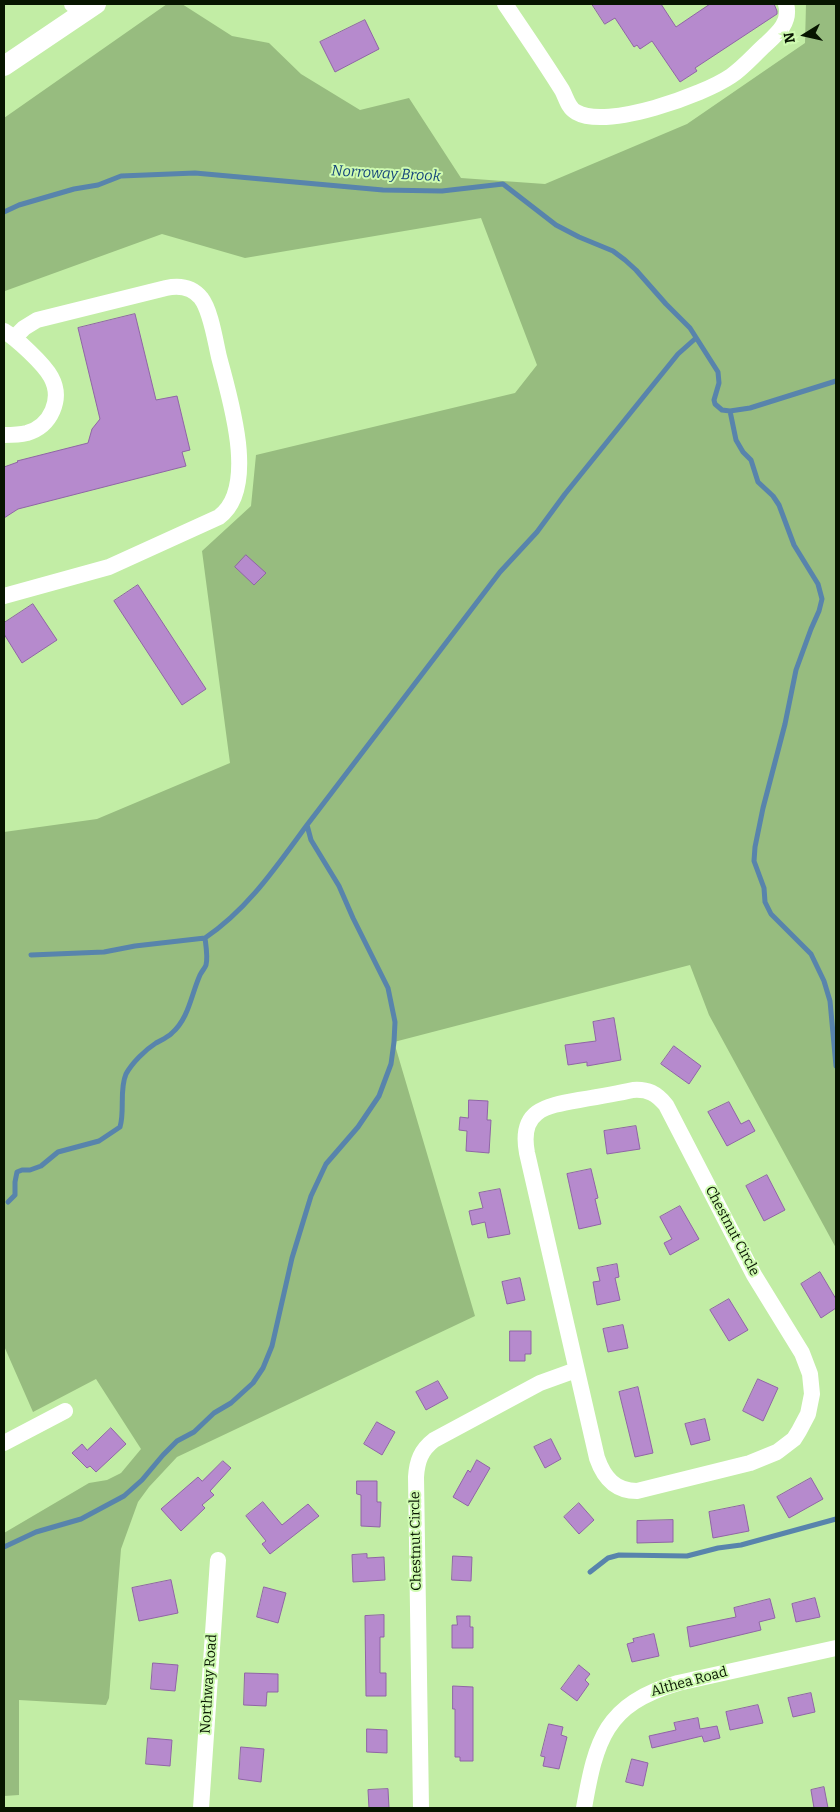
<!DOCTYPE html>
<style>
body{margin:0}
#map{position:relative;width:840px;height:1812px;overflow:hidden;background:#c2eda5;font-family:Bitter,serif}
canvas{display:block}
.frame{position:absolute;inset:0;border:5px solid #071500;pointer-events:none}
.north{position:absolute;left:780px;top:10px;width:50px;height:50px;-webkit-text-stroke:4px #cffbb1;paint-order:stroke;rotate:260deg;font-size:14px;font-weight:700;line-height:20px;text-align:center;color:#071500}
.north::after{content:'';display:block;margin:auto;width:18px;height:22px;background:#071500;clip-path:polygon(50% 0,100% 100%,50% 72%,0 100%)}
</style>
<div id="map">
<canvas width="840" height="1812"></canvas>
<div class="frame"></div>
<div class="north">N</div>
</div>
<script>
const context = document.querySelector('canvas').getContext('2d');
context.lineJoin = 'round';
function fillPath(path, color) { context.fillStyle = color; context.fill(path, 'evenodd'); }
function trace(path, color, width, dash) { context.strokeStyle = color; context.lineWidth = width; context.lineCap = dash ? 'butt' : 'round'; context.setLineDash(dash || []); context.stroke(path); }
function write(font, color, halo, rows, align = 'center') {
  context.font = font + ' Bitter,serif'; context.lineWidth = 4; context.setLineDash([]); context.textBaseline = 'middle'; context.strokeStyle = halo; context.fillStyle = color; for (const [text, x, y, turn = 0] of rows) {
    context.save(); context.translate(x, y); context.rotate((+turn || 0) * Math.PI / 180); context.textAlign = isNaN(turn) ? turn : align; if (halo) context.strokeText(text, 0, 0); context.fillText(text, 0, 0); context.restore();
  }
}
fillPath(new Path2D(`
 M 167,4 L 182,4 L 232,36 L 269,43 L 301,74 L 360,110 L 409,98 L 461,178 L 545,184 L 687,124 L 805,43 L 806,4 L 836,4 L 836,1248 L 709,1015 L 690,965 L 394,1042 L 475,1316 L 177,1457 L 149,1487 L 138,1502 L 121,1549 L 109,1698 L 106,1705 L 19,1700 L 19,1795 L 4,1796 L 4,1533 L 89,1483 L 107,1480 L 121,1473 L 141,1449 L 96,1379 L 33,1412 L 4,1346 L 4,832 L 97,819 L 230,763 L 202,551 L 251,506 L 256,455 L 515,393 L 537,365 L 481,218 L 245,258 L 162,234 L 5,291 L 4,288 L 4,118 Z`), '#97bc7f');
trace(new Path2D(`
 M 4,212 L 19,205 L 74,189 L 98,185 L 121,176 L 195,173 L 383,190 L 442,191 L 503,184 L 556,225 L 579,237 L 613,251 L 625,260 L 636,270 L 666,304 L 690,328 L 718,372 L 719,383 L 714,400 L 715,404 L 722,410 L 730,411 L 750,408 L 836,381
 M 730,411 L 736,440 L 743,452 L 751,460 L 758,482 L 773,496 L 779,505 L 794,545 L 818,584 L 822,599 L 819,611 L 811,629 L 796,670 L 785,724 L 763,808 L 755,847 L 754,861 L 764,888 L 765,902 L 771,914 L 811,954 L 824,981 L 830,1001 L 836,1066
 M 31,955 L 104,952 L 135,946 L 205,938
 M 8,1202 L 15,1195 L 15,1182 L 17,1172 L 22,1170 L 30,1170 L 41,1166 L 58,1152 L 99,1141 L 120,1127 C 125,1111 119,1090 126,1074 C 132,1063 145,1050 156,1043 C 161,1040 167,1038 172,1033 C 189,1018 191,995 200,975 C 202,971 205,968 206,965 C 208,957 206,946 205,938 C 248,909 276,867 307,825
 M 4,1547 L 36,1532 L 81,1519 L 124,1496 L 142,1480 L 163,1455 L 177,1441 L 194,1432 L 214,1413 L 231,1403 L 253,1383 L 263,1368 L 272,1346 L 292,1258 L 311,1196 L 326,1164 L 358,1127 L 379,1096 L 391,1064 L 394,1042 L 395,1022 L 388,988 L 353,918 L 339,886 L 311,840 L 307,825 L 500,572 L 537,532 L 565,494 L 678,354 L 696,338
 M 590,1572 L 608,1558 L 619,1555 L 687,1556 L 718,1548 L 741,1545 L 836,1519`), '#5884ac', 5);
const building = new Path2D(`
 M 592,4 L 661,4 L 676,27 L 710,4 L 774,4 L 777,11 L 777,14 L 695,68 L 697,71 L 680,82 L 652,41 L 640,49 L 637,45 L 634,47 L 615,18 L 605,24 Z
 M 365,20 L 379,49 L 335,72 L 320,42 Z
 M 135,314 L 156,400 L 177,396 L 190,450 L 182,452 L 186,466 L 18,509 L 4,518 L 4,467 L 18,462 L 17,461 L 88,443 L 92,429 L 100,419 L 78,328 Z
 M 246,555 L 266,573 L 254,585 L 235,567 Z
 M 138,585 L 206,689 L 182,705 L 114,601 Z
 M 33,604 L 57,640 L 22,663 L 4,634 L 4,623 Z
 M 614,1018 L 621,1060 L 587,1066 L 587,1062 L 568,1065 L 565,1045 L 596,1041 L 593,1022 Z
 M 674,1046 L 701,1066 L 689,1084 L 661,1064 Z
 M 469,1100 L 488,1101 L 487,1120 L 491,1120 L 489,1153 L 466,1151 L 467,1131 L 459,1130 L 460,1117 L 468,1118 Z
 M 729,1102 L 741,1124 L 749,1120 L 755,1131 L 727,1146 L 708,1112 Z
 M 636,1126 L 640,1149 L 607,1154 L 604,1131 Z
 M 591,1169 L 598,1198 L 595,1199 L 601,1224 L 579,1229 L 567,1174 Z
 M 767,1175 L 785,1210 L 764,1221 L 746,1186 Z
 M 500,1189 L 510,1234 L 488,1238 L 485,1222 L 472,1225 L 469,1211 L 483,1208 L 479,1193 Z
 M 680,1206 L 699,1239 L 670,1255 L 664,1243 L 672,1239 L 660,1217 Z
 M 617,1264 L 619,1277 L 615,1278 L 620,1300 L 597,1305 L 593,1282 L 600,1281 L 597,1268 Z
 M 820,1272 L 836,1299 L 836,1308 L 821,1318 L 801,1284 Z
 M 520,1278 L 525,1300 L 507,1304 L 502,1282 Z
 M 729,1299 L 748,1330 L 729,1341 L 710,1310 Z
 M 623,1325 L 628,1348 L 608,1352 L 603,1329 Z
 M 510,1331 L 531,1331 L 531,1354 L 525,1354 L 525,1361 L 510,1361 Z
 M 758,1379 L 778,1388 L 763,1421 L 743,1411 Z
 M 438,1381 L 448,1398 L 426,1410 L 416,1392 Z
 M 638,1387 L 653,1453 L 635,1457 L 619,1392 Z
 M 705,1419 L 710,1440 L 691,1445 L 685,1424 Z
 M 377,1422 L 395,1432 L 382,1455 L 364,1444 Z
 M 111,1428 L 126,1444 L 96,1472 L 90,1466 L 87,1468 L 72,1453 L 82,1444 L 87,1450 Z
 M 551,1439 L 561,1459 L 545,1468 L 534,1447 Z
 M 477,1460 L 490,1468 L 468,1506 L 453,1497 L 468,1470 L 470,1472 Z
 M 223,1461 L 231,1468 L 210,1491 L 214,1495 L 202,1505 L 205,1508 L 181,1531 L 161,1509 L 198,1477 L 202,1481 Z
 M 811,1478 L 823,1499 L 789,1518 L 777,1497 Z
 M 357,1481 L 377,1481 L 377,1502 L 381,1502 L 380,1527 L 361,1526 L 361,1495 L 357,1494 Z
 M 263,1502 L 282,1525 L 308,1504 L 319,1516 L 270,1554 L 262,1544 L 266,1541 L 246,1516 Z
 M 579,1503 L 594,1520 L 579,1534 L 564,1517 Z
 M 744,1505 L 749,1531 L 713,1538 L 709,1512 Z
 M 673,1520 L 673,1542 L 637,1543 L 637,1521 Z
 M 367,1554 L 367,1558 L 384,1557 L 385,1580 L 353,1582 L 352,1555 Z
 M 453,1556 L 472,1557 L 471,1581 L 452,1580 Z
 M 171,1580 L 178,1613 L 139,1621 L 132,1588 Z
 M 264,1587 L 286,1593 L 278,1623 L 257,1617 Z
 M 815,1598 L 820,1617 L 796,1622 L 792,1604 Z
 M 770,1599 L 775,1618 L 759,1622 L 761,1630 L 690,1647 L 687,1627 L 736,1617 L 734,1608 Z
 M 384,1615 L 384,1637 L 380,1637 L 380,1673 L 386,1673 L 386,1696 L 366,1696 L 365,1616 Z
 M 457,1616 L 470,1616 L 470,1627 L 473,1627 L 473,1648 L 452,1648 L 452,1625 L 457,1625 Z
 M 654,1634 L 659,1656 L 632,1662 L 627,1644 L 634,1642 L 633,1639 Z
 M 153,1663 L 178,1665 L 175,1691 L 151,1689 Z
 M 579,1665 L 590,1674 L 585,1680 L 589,1684 L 577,1701 L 561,1689 Z
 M 245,1673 L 278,1674 L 278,1692 L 267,1692 L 266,1706 L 244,1705 Z
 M 453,1686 L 473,1687 L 473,1761 L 460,1761 L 460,1757 L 455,1757 L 455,1709 L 453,1709 Z
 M 811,1693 L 815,1712 L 793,1717 L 788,1698 Z
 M 758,1705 L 763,1723 L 730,1730 L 726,1712 Z
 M 698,1718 L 700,1729 L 717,1726 L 720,1738 L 704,1742 L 702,1736 L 652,1748 L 649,1736 L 676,1730 L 674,1723 Z
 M 549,1724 L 563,1727 L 561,1735 L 567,1737 L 559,1769 L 543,1766 L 545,1757 L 541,1756 Z
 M 367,1729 L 387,1730 L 387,1753 L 367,1752 Z
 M 148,1738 L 172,1740 L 170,1766 L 146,1764 Z
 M 241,1747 L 264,1749 L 261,1782 L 239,1779 Z
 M 632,1759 L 648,1763 L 643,1786 L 626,1782 Z
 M 824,1787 L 828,1808 L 814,1808 L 811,1790 Z
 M 388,1789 L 389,1808 L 369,1808 L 368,1790 Z`);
fillPath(building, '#b68acd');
trace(building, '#8f65a5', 1);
trace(new Path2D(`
 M 72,4 L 82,13
 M 505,4 C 524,32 544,61 562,90 C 566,97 568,108 576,112 C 607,130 703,95 731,76 C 744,67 754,55 765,45 C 778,33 791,22 786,4
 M 4,331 C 16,338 44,364 51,377 C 63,399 51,426 27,433 C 19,435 12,435 4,435
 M 4,596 L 109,567 L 219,517 C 259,488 229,396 219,357 C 215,340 211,311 201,298 C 192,287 180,285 166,288 L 37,320 L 24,328 L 14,338
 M 633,1090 C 648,1089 656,1093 666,1105 L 754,1275 L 802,1353 L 810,1374 L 812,1394 L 808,1414 L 799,1431 L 794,1439 L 777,1452 L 750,1463 L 637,1491 C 615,1491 604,1478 597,1458 L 527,1153 C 519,1111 544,1106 579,1100 C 597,1097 615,1094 633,1090 Z
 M 4,1443 L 65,1411
 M 201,1808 L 218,1560
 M 421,1808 L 416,1477 C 417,1461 421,1450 434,1440 L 540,1383 L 576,1370
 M 584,1808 C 596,1740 605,1704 678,1683 L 836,1648`), '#fff', 16);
trace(new Path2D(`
 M 4,66 L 96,4`), '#fff', 20);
write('14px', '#071500', '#cffbb1', [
 ["Chestnut Circle",732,1231,62],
 ["Chestnut Circle",416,1541,-91],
 ["Althea Road",689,1682,-15],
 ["Northway Road",209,1684,-86]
]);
write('italic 15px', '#16477b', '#cffbb1', [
 ["Norroway Brook",386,174,3]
]);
</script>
